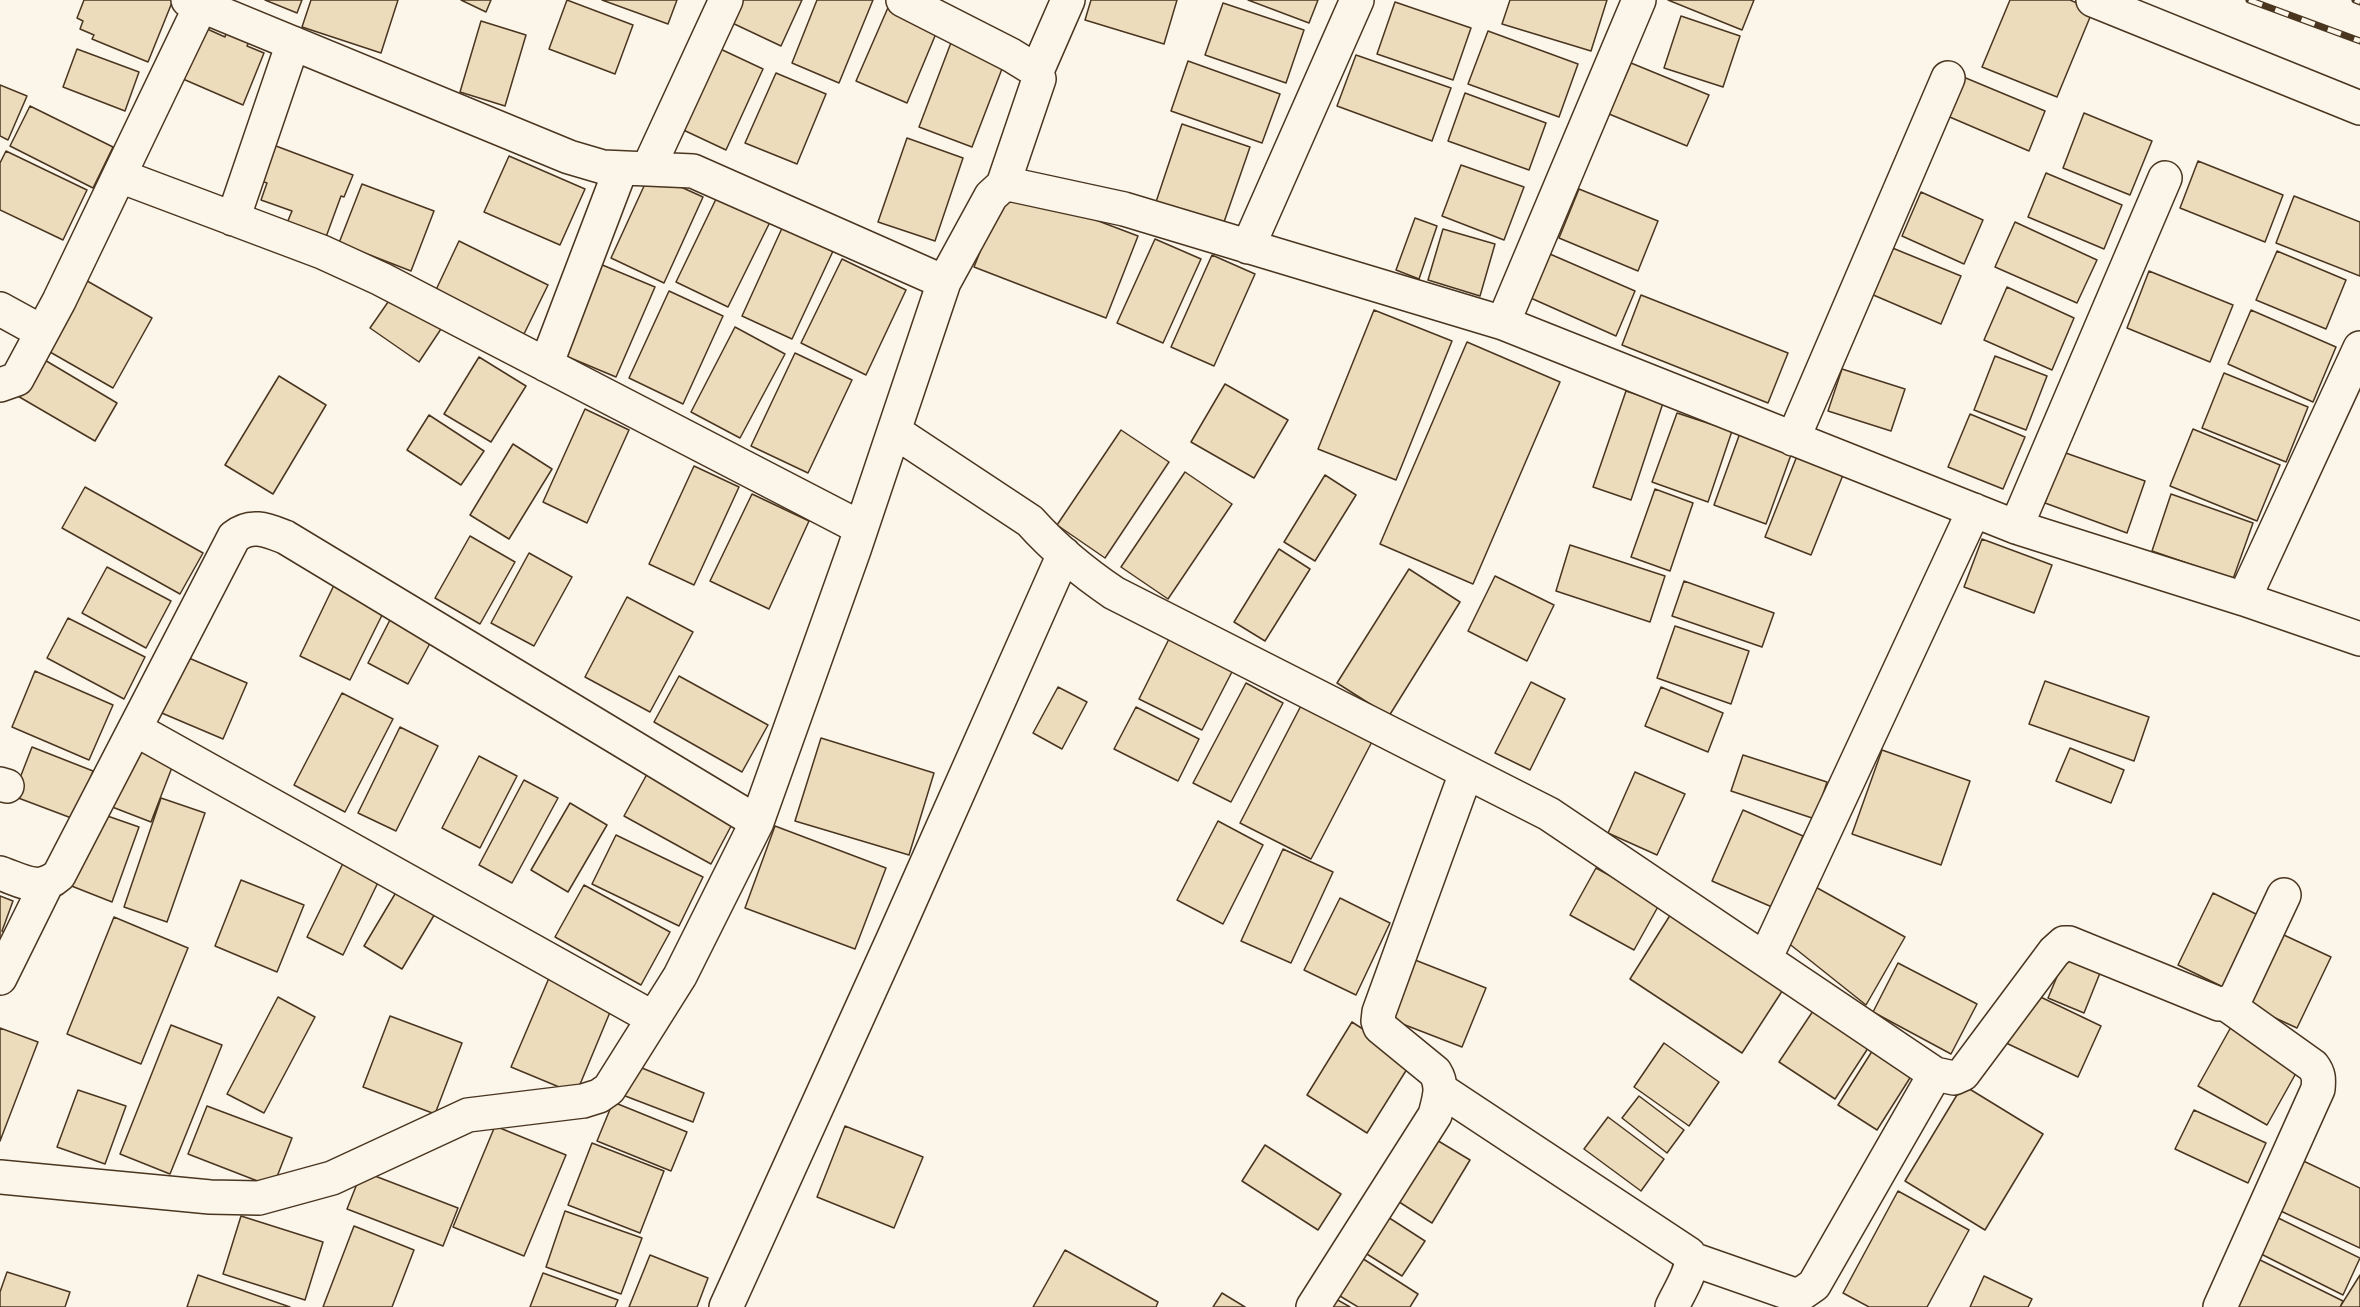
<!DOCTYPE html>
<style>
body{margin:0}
canvas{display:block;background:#fbf6e9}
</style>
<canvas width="2360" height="1307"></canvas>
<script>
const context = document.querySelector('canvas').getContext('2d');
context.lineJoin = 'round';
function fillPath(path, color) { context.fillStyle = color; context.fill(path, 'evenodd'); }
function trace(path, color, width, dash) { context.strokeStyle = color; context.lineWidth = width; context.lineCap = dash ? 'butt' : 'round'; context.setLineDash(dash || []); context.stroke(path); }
const building = new Path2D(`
 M 84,0 L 173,0 L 148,62 L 92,39 L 94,35 L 80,29 L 83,21 L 77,18 Z
 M 265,0 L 302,0 L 297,13 Z
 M 311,0 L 398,0 L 381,53 L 302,27 Z
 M 461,0 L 491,0 L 486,12 Z
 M 567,0 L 633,25 L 615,74 L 549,49 Z
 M 602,0 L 677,0 L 668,24 Z
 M 737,0 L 802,0 L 781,46 L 728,21 Z
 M 817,0 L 873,0 L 839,83 L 792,63 Z
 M 1091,0 L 1177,0 L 1164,44 L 1085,20 Z
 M 1248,0 L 1318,0 L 1309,23 Z
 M 1510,0 L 1607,0 L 1591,51 L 1502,24 Z
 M 1668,0 L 1754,0 L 1742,30 Z
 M 2010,0 L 2070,0 L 2093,10 L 2057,97 L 1982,67 Z
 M 1395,2 L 1471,28 L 1453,80 L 1377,54 Z
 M 890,3 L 940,24 L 907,103 L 856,81 Z
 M 1223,3 L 1304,30 L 1286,83 L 1205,55 Z
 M 1681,16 L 1740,36 L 1723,87 L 1664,68 Z
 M 481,21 L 526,35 L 505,106 L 460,92 Z
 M 228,27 L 251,37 L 247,46 L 264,53 L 243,105 L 183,79 L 205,28 L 225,37 Z
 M 1488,31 L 1578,64 L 1559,117 L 1468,84 Z
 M 952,40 L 1005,61 L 972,147 L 919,127 Z
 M 714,46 L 763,69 L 726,150 L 677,127 Z
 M 77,49 L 139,72 L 125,111 L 63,87 Z
 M 1356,55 L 1451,88 L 1432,141 L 1337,106 Z
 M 1188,61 L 1280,94 L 1262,143 L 1171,111 Z
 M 1631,63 L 1709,95 L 1687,146 L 1609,114 Z
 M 776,73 L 826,94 L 797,164 L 745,143 Z
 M 1961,76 L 2045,111 L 2029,151 L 1945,115 Z
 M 0,85 L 27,96 L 8,140 L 0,136 Z
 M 1465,93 L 1546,123 L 1529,170 L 1448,141 Z
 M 30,106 L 113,147 L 93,188 L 10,146 Z
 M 2084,113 L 2152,141 L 2130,195 L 2063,168 Z
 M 1182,124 L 1250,147 L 1223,225 L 1156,202 Z
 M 907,138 L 963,158 L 935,241 L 878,222 Z
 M 268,143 L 353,175 L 344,197 L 341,196 L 326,237 L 287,223 L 292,211 L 261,200 L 267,183 L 255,179 Z
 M 6,151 L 87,190 L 63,240 L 0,210 L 0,163 Z
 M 509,156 L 585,189 L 560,245 L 484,212 Z
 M 2198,161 L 2283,195 L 2265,242 L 2180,208 Z
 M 1461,165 L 1524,187 L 1504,240 L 1442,216 Z
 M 650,173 L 703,197 L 664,283 L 611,258 Z
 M 2046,173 L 2122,205 L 2104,249 L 2028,217 Z
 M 362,184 L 434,211 L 411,271 L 339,243 Z
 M 1006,186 L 1138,236 L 1106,318 L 974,267 Z
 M 1579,189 L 1658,221 L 1638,271 L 1559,238 Z
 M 1921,192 L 1983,220 L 1964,264 L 1902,236 Z
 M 2294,196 L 2360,222 L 2360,276 L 2276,243 Z
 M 717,197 L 770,222 L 728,307 L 676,282 Z
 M 1415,218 L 1437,226 L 1419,279 L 1396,270 Z
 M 2015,222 L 2097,260 L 2077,303 L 1995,267 Z
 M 783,226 L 834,249 L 792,339 L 742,316 Z
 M 1443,229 L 1495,244 L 1480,296 L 1428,280 Z
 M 1155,239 L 1201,259 L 1163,343 L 1117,323 Z
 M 459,241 L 548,285 L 523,336 L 435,292 Z
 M 1890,247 L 1961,276 L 1941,324 L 1871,294 Z
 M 1543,251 L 1635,291 L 1616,336 L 1524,295 Z
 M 2277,251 L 2346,280 L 2326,329 L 2256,300 Z
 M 1212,255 L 1255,274 L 1214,366 L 1171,347 Z
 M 842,259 L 906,290 L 866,375 L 801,343 Z
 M 600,264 L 655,287 L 616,377 L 561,354 Z
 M 2149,271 L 2233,305 L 2210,362 L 2127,328 Z
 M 82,278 L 152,318 L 113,388 L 43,348 Z
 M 2007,287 L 2074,318 L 2052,370 L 1984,340 Z
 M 669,291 L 723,316 L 683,404 L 629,378 Z
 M 395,292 L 443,326 L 419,362 L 370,328 Z
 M 1641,295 L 1788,353 L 1768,403 L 1622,345 Z
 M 1374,310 L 1452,341 L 1396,480 L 1318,449 Z
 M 2251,310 L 2336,347 L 2313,402 L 2228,364 Z
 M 735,327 L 785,354 L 740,438 L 691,412 Z
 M 1467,342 L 1560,382 L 1473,584 L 1380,544 Z
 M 795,353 L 852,380 L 808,473 L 751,446 Z
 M 38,356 L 117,403 L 95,441 L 16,395 Z
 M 1995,356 L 2047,376 L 2026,430 L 1974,410 Z
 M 479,357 L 526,386 L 491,442 L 444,414 Z
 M 1842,369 L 1905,389 L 1891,431 L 1828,411 Z
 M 2224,373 L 2308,407 L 2286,462 L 2202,428 Z
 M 279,376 L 326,405 L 273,494 L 225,465 Z
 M 1225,384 L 1288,420 L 1254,478 L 1191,442 Z
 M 1626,391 L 1663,403 L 1631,500 L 1593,487 Z
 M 585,409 L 629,430 L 587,523 L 543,502 Z
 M 1677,413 L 1732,431 L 1708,502 L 1652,482 Z
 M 1970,414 L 2025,437 L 2003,489 L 1948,467 Z
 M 429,415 L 484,451 L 461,485 L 407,450 Z
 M 2193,429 L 2280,465 L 2257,521 L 2170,486 Z
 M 1121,430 L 1169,462 L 1105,558 L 1057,525 Z
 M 1740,433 L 1792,452 L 1766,524 L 1714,505 Z
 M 513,444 L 552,469 L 509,539 L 470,515 Z
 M 2063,452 L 2145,481 L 2127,533 L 2045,503 Z
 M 1797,456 L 1843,475 L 1811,555 L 1765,537 Z
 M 694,466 L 739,487 L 694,585 L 649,564 Z
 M 1185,472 L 1232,504 L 1168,599 L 1121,567 Z
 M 1325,475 L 1356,495 L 1315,561 L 1284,542 Z
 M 85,487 L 203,553 L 180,594 L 62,528 Z
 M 1655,489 L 1693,503 L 1670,571 L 1631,557 Z
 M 752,494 L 809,521 L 769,609 L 710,581 Z
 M 2171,494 L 2253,523 L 2233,579 L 2152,551 Z
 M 470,536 L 515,562 L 480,624 L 435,598 Z
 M 1982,539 L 2052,565 L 2034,613 L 1964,587 Z
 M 1570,545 L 1665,576 L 1650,622 L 1556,591 Z
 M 1279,549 L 1310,569 L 1265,641 L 1234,622 Z
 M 529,553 L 572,577 L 534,646 L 491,623 Z
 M 107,567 L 171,601 L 146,648 L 82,613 Z
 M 1409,569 L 1460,602 L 1389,716 L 1337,683 Z
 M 1495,576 L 1554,605 L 1527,661 L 1468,631 Z
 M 336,581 L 387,605 L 350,680 L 300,656 Z
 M 1684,581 L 1774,613 L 1762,647 L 1672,616 Z
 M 627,597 L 693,632 L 650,712 L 585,677 Z
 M 393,614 L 434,636 L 408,684 L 368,663 Z
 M 68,618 L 145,657 L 124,699 L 47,658 Z
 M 1675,626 L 1749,651 L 1731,704 L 1657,678 Z
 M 1171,635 L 1235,666 L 1202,730 L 1139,699 Z
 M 182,655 L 247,683 L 223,739 L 157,711 Z
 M 35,671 L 113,705 L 89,760 L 12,727 Z
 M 679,676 L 768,725 L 742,772 L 654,722 Z
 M 2045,681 L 2149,717 L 2134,761 L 2029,724 Z
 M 1531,682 L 1565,699 L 1530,770 L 1495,753 Z
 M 1246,683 L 1283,703 L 1231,802 L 1193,783 Z
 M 1058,687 L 1087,702 L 1062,749 L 1033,733 Z
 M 1661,687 L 1723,713 L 1708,752 L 1645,726 Z
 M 342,693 L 393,719 L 345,812 L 294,785 Z
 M 1305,698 L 1376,734 L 1311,859 L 1240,823 Z
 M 1136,707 L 1199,739 L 1178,781 L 1114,749 Z
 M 400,727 L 438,746 L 396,831 L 358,813 Z
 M 821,738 L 934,773 L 909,855 L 795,821 Z
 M 133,740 L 176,757 L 151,822 L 107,805 Z
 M 32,747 L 93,771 L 74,819 L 13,796 Z
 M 2070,748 L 2124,770 L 2111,803 L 2056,781 Z
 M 1882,750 L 1970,781 L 1941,865 L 1852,834 Z
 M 1743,755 L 1827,782 L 1815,819 L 1731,791 Z
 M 479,756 L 517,776 L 480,848 L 442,828 Z
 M 652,765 L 738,813 L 711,864 L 624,816 Z
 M 1635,772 L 1685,794 L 1657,855 L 1608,833 Z
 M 524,780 L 558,798 L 512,883 L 479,865 Z
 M 161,798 L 205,813 L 167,922 L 124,907 Z
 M 570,803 L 607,825 L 568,892 L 531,870 Z
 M 1743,810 L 1803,836 L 1772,907 L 1712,881 Z
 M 96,812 L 139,827 L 112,902 L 69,885 Z
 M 1218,821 L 1263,845 L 1223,924 L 1177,900 Z
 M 775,826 L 886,868 L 855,949 L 745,908 Z
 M 616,835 L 703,877 L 679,926 L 592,884 Z
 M 1283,849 L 1333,872 L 1291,963 L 1241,941 Z
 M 348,853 L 384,870 L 343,955 L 307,937 Z
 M 1596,868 L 1660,903 L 1634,950 L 1570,915 Z
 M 241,880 L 304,905 L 277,972 L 215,946 Z
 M 401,884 L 439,907 L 402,969 L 364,946 Z
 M 584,885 L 670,932 L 641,985 L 555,937 Z
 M 1812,885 L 1905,937 L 1866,1005 L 1787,942 Z
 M 2213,893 L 2258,915 L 2223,987 L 2178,965 Z
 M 0,896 L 13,901 L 2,931 L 9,934 L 0,958 Z
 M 1340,898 L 1390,923 L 1356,995 L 1304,970 Z
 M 1674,909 L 1788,982 L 1742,1053 L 1630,979 Z
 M 114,917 L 188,948 L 141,1064 L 67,1034 Z
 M 2271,929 L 2331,957 L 2297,1028 L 2236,1000 Z
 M 2069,948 L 2104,963 L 2084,1013 L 2048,998 Z
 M 1410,958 L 1486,988 L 1462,1047 L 1387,1018 Z
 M 1898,963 L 1977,1004 L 1951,1054 L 1873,1012 Z
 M 549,978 L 613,1005 L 576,1094 L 511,1067 Z
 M 2028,991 L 2101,1026 L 2078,1077 L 2004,1042 Z
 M 278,997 L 315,1017 L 264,1113 L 227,1094 Z
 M 1817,1005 L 1872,1042 L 1835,1099 L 1779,1062 Z
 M 390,1016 L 462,1043 L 435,1114 L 363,1087 Z
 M 1352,1022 L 1412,1061 L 1367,1133 L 1307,1095 Z
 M 171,1025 L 222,1045 L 170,1174 L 120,1154 Z
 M 2231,1027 L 2300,1066 L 2267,1125 L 2198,1086 Z
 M 0,1028 L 38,1042 L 0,1141 Z
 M 1664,1043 L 1719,1082 L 1689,1126 L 1634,1087 Z
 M 1876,1045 L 1915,1070 L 1877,1130 L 1838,1105 Z
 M 632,1064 L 704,1093 L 693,1122 L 620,1094 Z
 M 1963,1085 L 2043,1134 L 1985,1230 L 1905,1181 Z
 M 78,1090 L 126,1106 L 105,1164 L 57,1147 Z
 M 1639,1096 L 1684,1130 L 1667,1153 L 1622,1118 Z
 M 613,1102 L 687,1132 L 671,1171 L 597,1141 Z
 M 207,1106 L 292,1138 L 273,1187 L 188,1154 Z
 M 2194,1110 L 2266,1143 L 2248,1183 L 2175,1149 Z
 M 1608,1117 L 1664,1159 L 1641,1191 L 1584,1149 Z
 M 495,1126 L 566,1155 L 524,1256 L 453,1227 Z
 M 845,1126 L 923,1157 L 894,1228 L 817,1197 Z
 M 1430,1136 L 1470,1160 L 1432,1223 L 1393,1198 Z
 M 592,1143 L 664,1171 L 640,1233 L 568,1205 Z
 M 1265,1145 L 1341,1194 L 1318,1230 L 1242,1181 Z
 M 2293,1156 L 2360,1188 L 2360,1248 L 2270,1206 Z
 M 362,1171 L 458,1208 L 443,1246 L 347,1209 Z
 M 1898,1191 L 1969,1230 L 1927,1307 L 1869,1307 L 1843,1293 Z
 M 1377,1210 L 1425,1241 L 1402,1276 L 1354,1246 Z
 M 565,1211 L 642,1238 L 621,1294 L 546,1267 Z
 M 2266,1212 L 2360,1258 L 2343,1295 L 2249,1248 Z
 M 241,1216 L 323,1242 L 305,1300 L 223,1274 Z
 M 354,1226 L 414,1250 L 392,1307 L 323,1307 Z
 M 1065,1250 L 1158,1302 L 1156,1307 L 1033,1307 Z
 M 1354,1253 L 1418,1294 L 1410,1307 L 1358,1307 L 1330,1290 Z
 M 650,1255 L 708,1278 L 697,1307 L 629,1307 Z
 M 2250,1255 L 2343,1301 L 2340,1307 L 2230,1307 Z
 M 7,1272 L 70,1292 L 65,1307 L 0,1307 L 0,1292 Z
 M 543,1273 L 618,1300 L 615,1307 L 530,1307 Z
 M 198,1275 L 290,1307 L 187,1307 Z
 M 2360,1275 L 2360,1307 L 2340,1307 Z
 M 1984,1276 L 2032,1299 L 2028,1307 L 1970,1307 Z
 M 1222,1293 L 1245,1307 L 1213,1307 Z
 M 1329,1295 L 1350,1307 L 1322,1307 Z`);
fillPath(building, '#ecdcbc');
trace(building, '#4a3520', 1.5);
const minor = new Path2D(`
 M 188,0 L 569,157 L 603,167 L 693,171 L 944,282
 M 903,0 L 1011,55 L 1037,71 L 1039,79 L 1003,185
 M 2093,0 L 2360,108
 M 1037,71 L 1068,0
 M 648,169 L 726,0
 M 120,176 L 322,252 L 381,279 L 861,528
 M 233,219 L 293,43
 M 1248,247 L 1357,0
 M 0,309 L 42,332
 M 1503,323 L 1639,0
 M 546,365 L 621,168
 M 0,385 L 17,379 L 59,301 L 201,5
 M 894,431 L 1030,521 C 1055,549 1083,572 1114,593 L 1549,814 L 1935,1074 L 1954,1078 L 1963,1074 L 2054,952 L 2064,943 L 2069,943 L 2219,1004 L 2231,1002 L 2237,995 L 2284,895
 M 1793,439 L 1948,78
 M 2016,527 L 2165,178
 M 2244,599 L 2360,348
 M 135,729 L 653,1018
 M 0,784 L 7,786
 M 0,873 C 23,881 39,893 59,875 L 234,537 C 251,523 267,530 285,537 L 757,822
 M 1765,959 L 1974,510
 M 0,978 L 46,885
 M 1441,1090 L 1689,1254 C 1696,1268 1678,1293 1672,1307
 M 0,1177 L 210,1197 L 259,1198 L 332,1178 L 468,1115 L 583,1101 L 599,1096 L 609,1089 L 680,976 L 757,822 L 854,550 L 944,282 L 991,196 L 1003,185 L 1013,185 L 1124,209 L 1503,323 L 2016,527 L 2244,599 L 2360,639
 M 1692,1259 L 1792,1294 L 1801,1294 L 1814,1285 L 1935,1074
 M 726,1307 L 894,937 L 1064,554
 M 1313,1307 L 1435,1115 C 1439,1099 1444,1086 1435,1072 L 1380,1027 L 1378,1021 L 1379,1012 L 1466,773
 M 2220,1307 L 2318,1089 C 2319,1079 2319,1074 2313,1066 L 2226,1004`);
trace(minor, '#4a3520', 36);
trace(minor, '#fbf6e9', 33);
const rail = new Path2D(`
 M 2249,0 L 2360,41
 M 2355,0 L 2360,2`);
trace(rail, '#4a3520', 7);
trace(rail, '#fbf6e9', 4.5, [14]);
</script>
